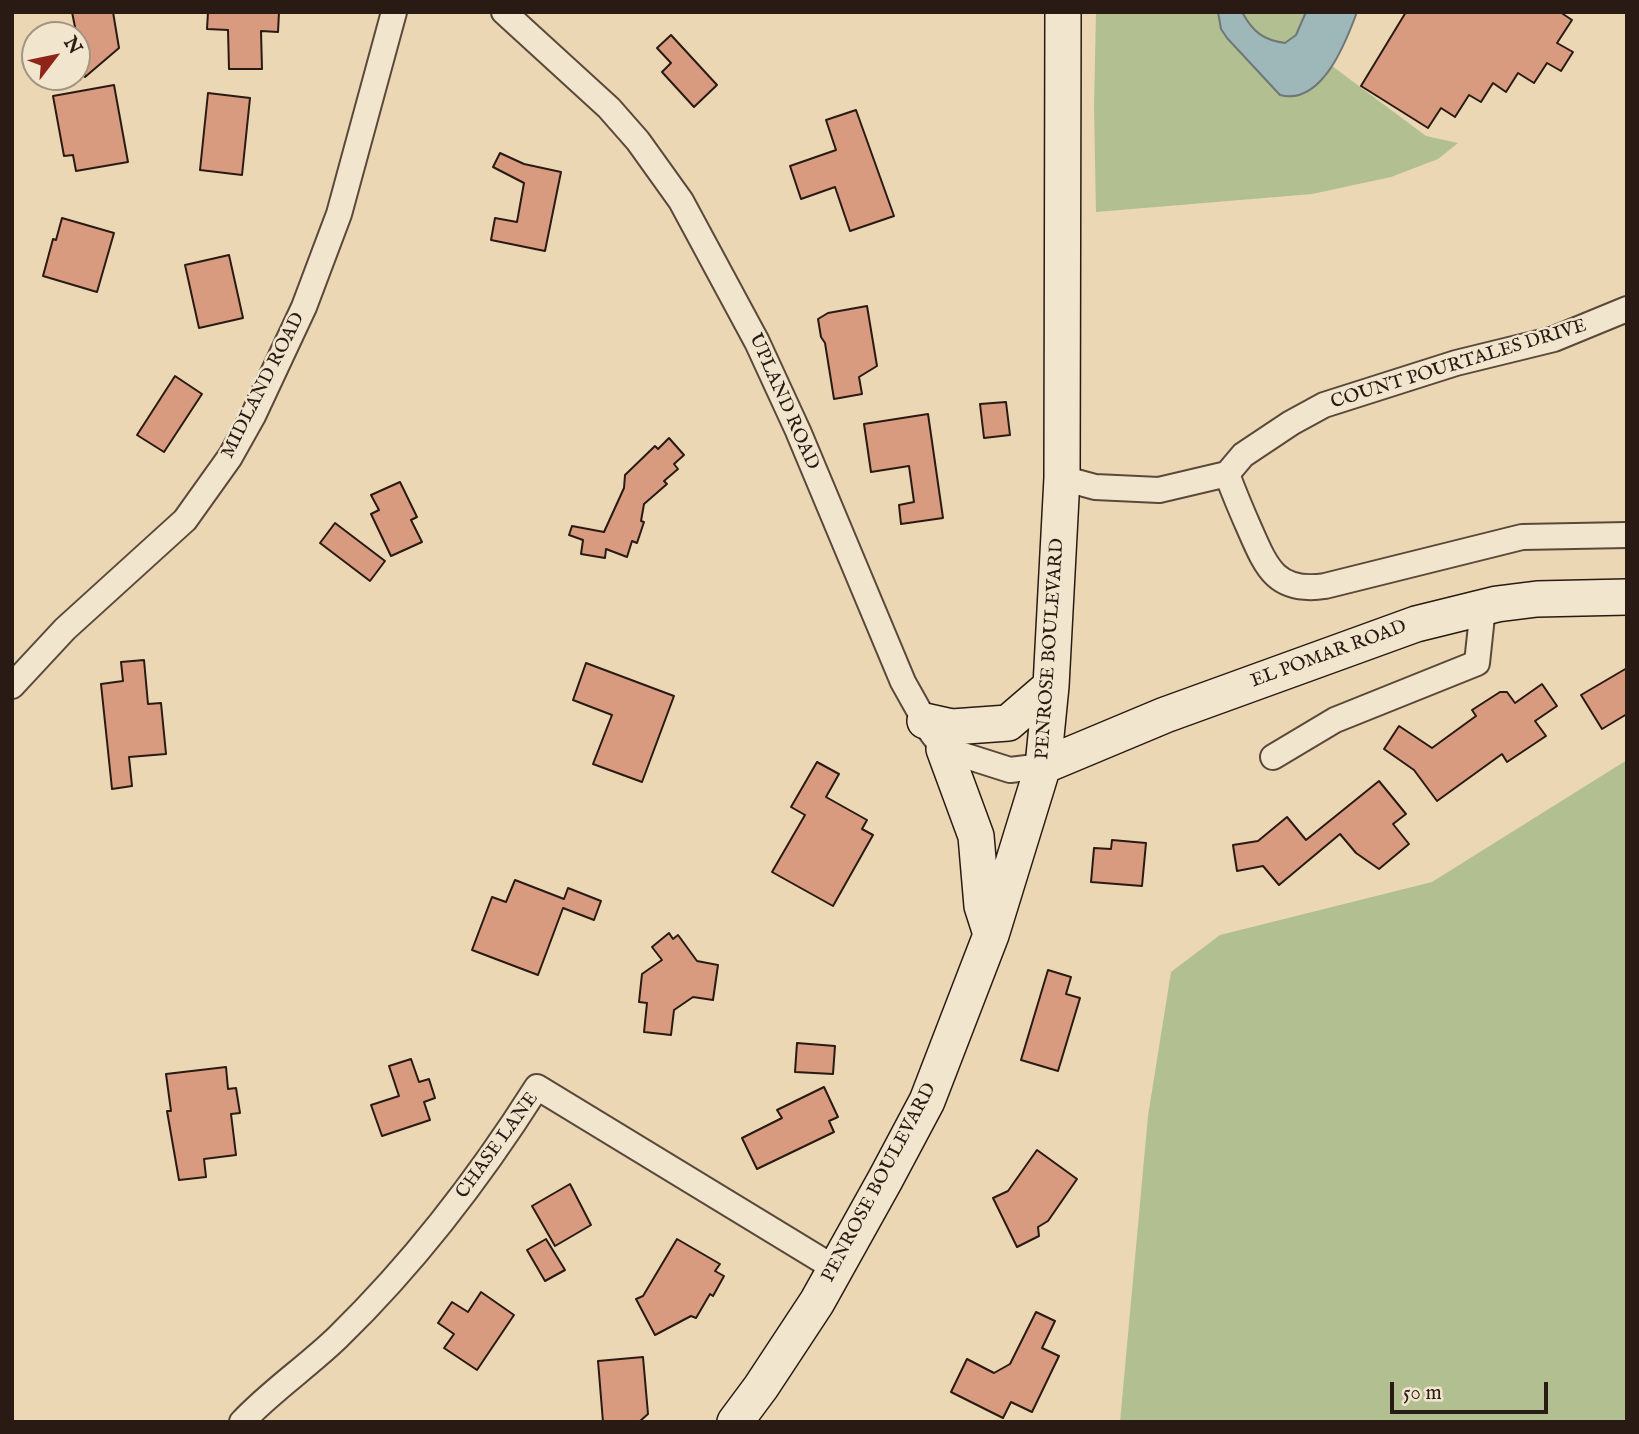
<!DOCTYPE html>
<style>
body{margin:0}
#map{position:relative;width:1639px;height:1434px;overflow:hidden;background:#ebd7b3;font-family:"IM FELL English",serif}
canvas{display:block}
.frame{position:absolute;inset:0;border:14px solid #291a13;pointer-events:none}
.north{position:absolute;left:21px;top:21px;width:70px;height:70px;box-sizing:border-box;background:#f2e5ce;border:2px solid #a29483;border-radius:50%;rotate:58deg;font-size:19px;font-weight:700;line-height:28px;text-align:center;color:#291a13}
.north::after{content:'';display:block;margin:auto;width:24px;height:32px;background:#8f2418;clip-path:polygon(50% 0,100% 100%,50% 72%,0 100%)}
.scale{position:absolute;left:1390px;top:1382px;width:158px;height:32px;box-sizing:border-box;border:4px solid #291a13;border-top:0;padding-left:9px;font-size:21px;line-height:24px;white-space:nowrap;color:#291a13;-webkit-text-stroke:5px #f2e5ce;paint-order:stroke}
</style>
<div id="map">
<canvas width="1639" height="1434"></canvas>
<div class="frame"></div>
<div class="north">N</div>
<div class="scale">50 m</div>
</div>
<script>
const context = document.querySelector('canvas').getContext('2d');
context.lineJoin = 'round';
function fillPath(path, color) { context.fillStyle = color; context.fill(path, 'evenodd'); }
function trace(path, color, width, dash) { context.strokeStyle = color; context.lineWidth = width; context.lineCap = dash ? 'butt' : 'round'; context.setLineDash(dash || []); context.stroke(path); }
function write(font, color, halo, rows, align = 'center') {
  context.font = font + ' "IM FELL English",serif'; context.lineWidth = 5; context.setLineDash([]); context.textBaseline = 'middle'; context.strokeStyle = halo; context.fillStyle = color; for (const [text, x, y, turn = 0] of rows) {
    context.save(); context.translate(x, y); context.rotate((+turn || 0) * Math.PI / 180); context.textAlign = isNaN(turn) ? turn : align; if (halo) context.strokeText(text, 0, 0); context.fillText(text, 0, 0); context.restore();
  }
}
fillPath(new Path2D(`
 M 1096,12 L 1218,12 L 1221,29 L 1325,78 L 1332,66 L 1426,136 L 1458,143 L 1438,159 L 1391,177 L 1312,194 L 1096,212 L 1094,107 Z
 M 1242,12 L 1306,12 L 1296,35 L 1285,43 C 1263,40 1253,32 1242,12 Z
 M 1627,760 L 1627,1422 L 1120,1422 L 1148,1116 L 1171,972 L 1220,935 L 1432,882 Z`), '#b1bf91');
const water = new Path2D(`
 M 1218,12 L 1242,12 C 1253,32 1263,40 1285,43 L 1296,35 L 1306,12 L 1357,12 C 1346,42 1322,106 1280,95 L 1227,38 L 1221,29 Z`);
fillPath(water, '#9eb7b8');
trace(water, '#6f7876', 2);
const building = new Path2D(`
 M 72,12 L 113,12 L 119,48 L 85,77 Z
 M 208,12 L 279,12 L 278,32 L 261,31 L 262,69 L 229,69 L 228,30 L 207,29 Z
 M 1406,12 L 1560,12 L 1572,20 L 1557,43 L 1573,52 L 1561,71 L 1547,63 L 1534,83 L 1518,73 L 1506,92 L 1493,83 L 1481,102 L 1469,95 L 1455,117 L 1441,108 L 1428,128 L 1361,86 Z
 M 671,35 L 717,85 L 694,107 L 662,72 L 671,63 L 657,48 Z
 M 114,85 L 128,162 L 76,171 L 73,155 L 64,156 L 53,96 Z
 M 208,93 L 250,98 L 242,175 L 200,170 Z
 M 856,110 L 894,216 L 850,231 L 835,187 L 801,199 L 790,166 L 836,150 L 826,120 Z
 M 500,153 L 524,164 L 561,172 L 545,251 L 491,240 L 495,218 L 517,222 L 524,183 L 493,167 Z
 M 62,218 L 114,233 L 97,292 L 43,276 L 53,239 L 56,240 Z
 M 229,255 L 243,318 L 199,328 L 185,265 Z
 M 867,306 L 877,366 L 859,377 L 862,394 L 834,399 L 825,343 L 821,337 L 818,319 L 828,313 Z
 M 175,376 L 202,394 L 164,452 L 137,435 Z
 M 1006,402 L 1010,435 L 984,438 L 980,404 Z
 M 928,414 L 943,518 L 901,524 L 899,505 L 914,502 L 909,466 L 871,472 L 864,424 Z
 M 669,438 L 684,455 L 674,464 L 678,469 L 664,481 L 667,484 L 644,504 L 641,521 L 644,522 L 637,543 L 632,541 L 627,557 L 606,549 L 605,558 L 581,554 L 583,540 L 569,535 L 572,526 L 604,532 L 624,488 L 625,475 L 655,446 L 658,449 Z
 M 400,482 L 417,517 L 411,520 L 422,542 L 391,556 L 371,514 L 379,510 L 371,495 Z
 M 335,523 L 385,561 L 370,581 L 320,543 Z
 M 144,660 L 148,704 L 161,703 L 166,754 L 129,757 L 132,786 L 112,789 L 101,684 L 123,681 L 121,662 Z
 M 586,663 L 674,696 L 642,782 L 593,764 L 612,715 L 573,700 Z
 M 1627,668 L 1627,714 L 1602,729 L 1581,695 Z
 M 1542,684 L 1557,706 L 1535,721 L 1546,736 L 1507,762 L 1502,754 L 1437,801 L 1414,770 L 1384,749 L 1399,726 L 1432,748 L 1476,716 L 1472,710 L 1500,692 L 1507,692 L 1515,703 Z
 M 817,762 L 839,774 L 826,797 L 867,820 L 862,829 L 873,835 L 833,906 L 772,872 L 805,815 L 791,807 Z
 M 1379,781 L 1406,814 L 1393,824 L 1409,844 L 1379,869 L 1356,853 L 1340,834 L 1279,885 L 1263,866 L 1237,871 L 1233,845 L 1258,841 L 1287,817 L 1306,840 Z
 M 1112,840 L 1146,843 L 1142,886 L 1091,882 L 1094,848 L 1111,849 Z
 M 515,880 L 564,899 L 568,888 L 601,901 L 594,920 L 563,908 L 538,975 L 472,950 L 492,897 L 506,902 Z
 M 669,933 L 673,939 L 678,935 L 697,961 L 718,965 L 713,1000 L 693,997 L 674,1010 L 671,1035 L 644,1032 L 647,1003 L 639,1002 L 642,974 L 662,960 L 652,947 Z
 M 1048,970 L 1071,977 L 1066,994 L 1080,998 L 1058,1071 L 1021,1060 Z
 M 797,1043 L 835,1046 L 833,1074 L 795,1072 Z
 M 411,1059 L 419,1082 L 429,1079 L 435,1098 L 424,1102 L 430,1120 L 382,1136 L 371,1105 L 399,1096 L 389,1066 Z
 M 226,1067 L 228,1089 L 236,1088 L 240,1113 L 231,1114 L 236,1155 L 204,1159 L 206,1177 L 179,1180 L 167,1111 L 171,1111 L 166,1074 Z
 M 824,1087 L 838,1117 L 829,1121 L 834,1132 L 757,1169 L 742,1138 L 782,1118 L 777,1110 Z
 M 1037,1150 L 1077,1179 L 1048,1221 L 1038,1227 L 1039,1236 L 1017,1247 L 993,1198 L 1008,1191 Z
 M 570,1184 L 591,1225 L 555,1246 L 532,1206 Z
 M 546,1239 L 565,1270 L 545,1281 L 527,1250 Z
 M 677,1239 L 720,1264 L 715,1271 L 724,1276 L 713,1296 L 710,1294 L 696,1318 L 691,1316 L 655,1335 L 636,1299 L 643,1296 Z
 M 481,1292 L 514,1315 L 477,1370 L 444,1348 L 454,1334 L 438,1323 L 452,1302 L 468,1312 Z
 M 1036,1312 L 1055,1321 L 1042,1348 L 1059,1356 L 1032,1412 L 1011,1402 L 1003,1418 L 951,1392 L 967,1359 L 994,1373 L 1010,1364 Z
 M 643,1357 L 648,1414 L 639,1422 L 603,1422 L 598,1361 Z`);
fillPath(building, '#d89b80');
trace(building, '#291a13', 2);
const street = new Path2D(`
 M 504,12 L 609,108 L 638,141 L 681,201 L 757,342 L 798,431 L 903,682 L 931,732 L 944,749 L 1010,770 L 1043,766
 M 1227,474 C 1234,493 1242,512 1250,530 C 1267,569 1277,593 1325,586 L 1522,537 L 1627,535
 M 1062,478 L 1095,487 L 1159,490 L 1227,474 L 1243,455 L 1291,423 L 1324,405 L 1456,363 L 1554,339 L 1627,309
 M 12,686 L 65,629 L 185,520 L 230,457 L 253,416 L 304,307 L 339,214 L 394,12
 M 1273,757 L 1335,720 L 1477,663 L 1483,607
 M 242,1422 C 271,1391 307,1367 338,1337 C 414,1263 480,1177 537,1087 L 836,1269`);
const secondary = new Path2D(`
 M 925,721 L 952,727 L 1008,723 L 1051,686
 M 944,749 L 976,836 L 982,906 L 990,931
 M 1043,766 L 1165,715 L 1416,624 L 1497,604 L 1537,599 L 1627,597
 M 735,1422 L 761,1387 L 817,1302 L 885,1180 L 927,1101 L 991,935 L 1043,766 L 1051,686 L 1062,478 L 1063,12`);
trace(street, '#5a493b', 28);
trace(secondary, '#291a13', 38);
trace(street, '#f2e5ce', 24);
trace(secondary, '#f2e5ce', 35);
write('19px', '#291a13', '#f2e5ce', [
 ["COUNT POURTALES DRIVE",1459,365,-17],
 ["MIDLAND ROAD",264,386,-63],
 ["UPLAND ROAD",783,402,66],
 ["PENROSE BOULEVARD",1051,649,-86],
 ["EL POMAR ROAD",1329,655,-20],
 ["CHASE LANE",498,1146,-54],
 ["PENROSE BOULEVARD",880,1183,-62]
]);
</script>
